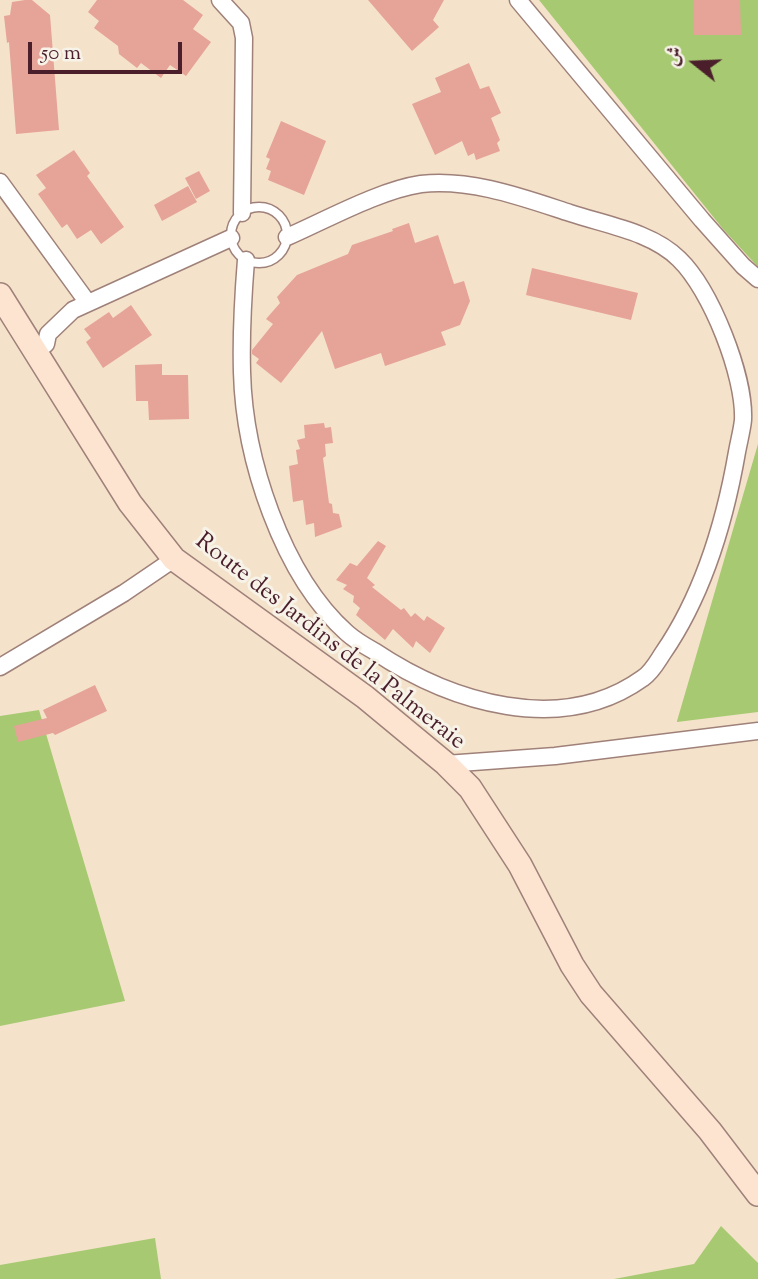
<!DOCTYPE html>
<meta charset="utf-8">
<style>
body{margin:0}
#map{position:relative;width:758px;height:1279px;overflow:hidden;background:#f4e3ca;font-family:"Sorts Mill Goudy",Amiri,serif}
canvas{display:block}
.north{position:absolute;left:660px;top:28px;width:70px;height:70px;-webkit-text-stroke:5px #f7f3e8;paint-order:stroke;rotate:288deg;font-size:19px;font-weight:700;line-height:28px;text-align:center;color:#4a1f2b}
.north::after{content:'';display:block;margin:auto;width:24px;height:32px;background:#4a1f2b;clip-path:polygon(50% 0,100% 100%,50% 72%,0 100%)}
.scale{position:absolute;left:28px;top:42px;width:154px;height:32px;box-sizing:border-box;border:4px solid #4a1f2b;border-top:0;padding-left:9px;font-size:21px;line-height:24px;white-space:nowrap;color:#4a1f2b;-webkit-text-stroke:5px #f7f3e8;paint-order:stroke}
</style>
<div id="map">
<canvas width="758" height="1279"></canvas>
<div class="north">ش</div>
<div class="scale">50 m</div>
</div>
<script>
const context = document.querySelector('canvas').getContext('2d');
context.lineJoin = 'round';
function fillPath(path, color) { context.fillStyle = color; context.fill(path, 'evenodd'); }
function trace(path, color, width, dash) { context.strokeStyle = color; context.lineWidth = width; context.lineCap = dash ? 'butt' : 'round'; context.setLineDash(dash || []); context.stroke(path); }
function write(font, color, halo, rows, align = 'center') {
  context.font = font + ' "Sorts Mill Goudy",serif'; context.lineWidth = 6; context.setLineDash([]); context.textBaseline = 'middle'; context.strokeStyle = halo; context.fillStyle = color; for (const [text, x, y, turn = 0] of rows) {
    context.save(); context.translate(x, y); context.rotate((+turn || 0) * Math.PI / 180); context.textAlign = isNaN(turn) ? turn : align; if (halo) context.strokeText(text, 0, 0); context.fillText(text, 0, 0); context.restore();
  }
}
fillPath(new Path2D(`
 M 539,0 L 758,0 L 758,267 L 723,229 Z
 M 758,444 L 758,712 L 677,722 L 677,721 Z
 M 39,710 L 125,1001 L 0,1026 L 0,716 Z
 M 721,1226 L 758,1263 L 758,1279 L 614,1279 L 694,1264 Z
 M 155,1238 L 161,1279 L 0,1279 L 0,1265 Z`), '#a7c972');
fillPath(new Path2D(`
 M 25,0 L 32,0 L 50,15 L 59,130 L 16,134 L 9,42 L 7,43 L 4,16 L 10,15 L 12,2 Z
 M 97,0 L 183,0 L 203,15 L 193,29 L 211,42 L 186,76 L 170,65 L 161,78 L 141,63 L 137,68 L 119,54 L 118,46 L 94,28 L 99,21 L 88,12 Z
 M 368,0 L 444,0 L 433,20 L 439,27 L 412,51 Z
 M 693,0 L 740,0 L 741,35 L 694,35 Z
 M 469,63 L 480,89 L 489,86 L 501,113 L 491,118 L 500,140 L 497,143 L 500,151 L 476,160 L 474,153 L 468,156 L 462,141 L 435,155 L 412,104 L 441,92 L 435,78 Z
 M 281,121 L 326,141 L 304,195 L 268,180 L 271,171 L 266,169 L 270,159 L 266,157 Z
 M 74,150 L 90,173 L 87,176 L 124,227 L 101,244 L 91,230 L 77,239 L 67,224 L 62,228 L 38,194 L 46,188 L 36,175 Z
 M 199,171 L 210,191 L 196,199 L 185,178 Z
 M 188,186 L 197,202 L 162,221 L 154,205 Z
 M 409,223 L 415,243 L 438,235 L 454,284 L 464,281 L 470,301 L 460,325 L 441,332 L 446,345 L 385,366 L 381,353 L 335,369 L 322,331 L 281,383 L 256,363 L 259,359 L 252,354 L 252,350 L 273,324 L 266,319 L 280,303 L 277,297 L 297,275 L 348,254 L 352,245 L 393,231 L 392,229 Z
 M 532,268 L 638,293 L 631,320 L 526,295 Z
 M 131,305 L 152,335 L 103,368 L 86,342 L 91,338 L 84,329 L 109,312 L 113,318 Z
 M 162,364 L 162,375 L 188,375 L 189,419 L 149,420 L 148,401 L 136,401 L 135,365 Z
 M 324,423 L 325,428 L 331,427 L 333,443 L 325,444 L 326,456 L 323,458 L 329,503 L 332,504 L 333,513 L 339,514 L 342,527 L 315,537 L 314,523 L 306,525 L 303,500 L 293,502 L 289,466 L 298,464 L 296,450 L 300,449 L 297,440 L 305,438 L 304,425 Z
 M 378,541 L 386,546 L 367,578 L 375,585 L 372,587 L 401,610 L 404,608 L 411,617 L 415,613 L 424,621 L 427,616 L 445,628 L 430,653 L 416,641 L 413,648 L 393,629 L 385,640 L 356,615 L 360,608 L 353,602 L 354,596 L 343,589 L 347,585 L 336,580 L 350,563 L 357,566 Z
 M 95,685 L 107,711 L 55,735 L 53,733 L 18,742 L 14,726 L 47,718 L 43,710 Z`), '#e6a398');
const lane = new Path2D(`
 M231 235a28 28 0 1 1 56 0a28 28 0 1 1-56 0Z`);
const street = new Path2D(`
 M 220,0 L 241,23 L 244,38 L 242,213
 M 518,0 L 702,220 L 743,266 L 758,279
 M 0,182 L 88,303
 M 246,260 C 243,297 241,335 242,372 C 244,458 282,575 347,633 C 355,640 365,646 374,651 C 450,702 561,737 643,678 C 652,672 657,662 663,653 C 703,595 725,521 737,452 C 739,441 742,430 743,420 C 745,376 711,290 679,259 C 652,232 606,225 570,213 C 524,198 470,178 421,184 C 380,190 326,220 287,237
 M 37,351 L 46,344 L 48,334 L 73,310 L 231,238
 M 0,667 L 124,593 L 174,559
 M 446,764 L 555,756 L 758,731`);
const secondary = new Path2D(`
 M 0,295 L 130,503 L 174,559 L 365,697 L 446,764 L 470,788 L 520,865 L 572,965 L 591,994 L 710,1131 L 758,1194`);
trace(lane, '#9f817a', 11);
trace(street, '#9f817a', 19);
trace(secondary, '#9f817a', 26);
trace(lane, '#fff', 8);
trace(street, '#fff', 16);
trace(secondary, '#fde4d1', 23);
write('24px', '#4a1f2b', '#f7f3e8', [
 ["Route des Jardins de la Palmeraie",329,643,38]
]);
</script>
